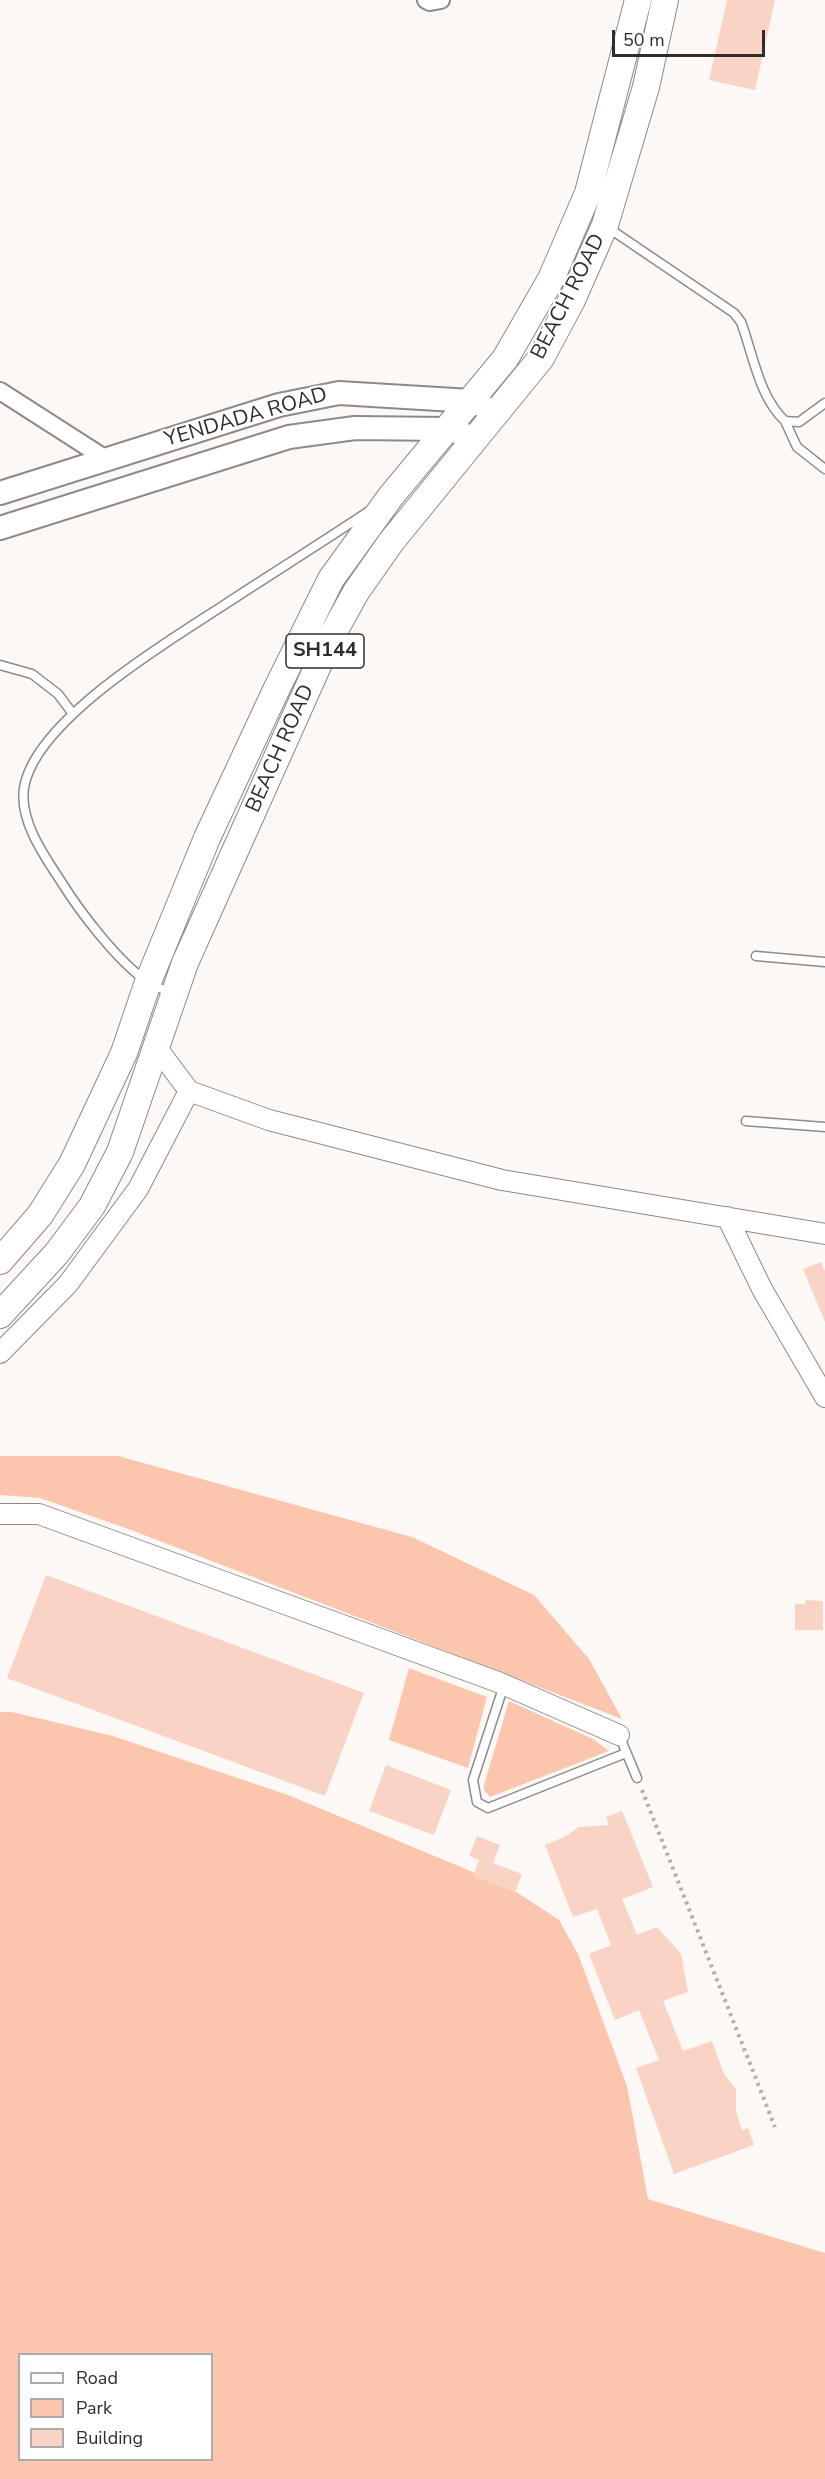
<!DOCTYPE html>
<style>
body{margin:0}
#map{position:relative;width:825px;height:2479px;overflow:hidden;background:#fcf8f6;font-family:"Nunito Sans",sans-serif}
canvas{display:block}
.legend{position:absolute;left:18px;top:2353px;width:195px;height:108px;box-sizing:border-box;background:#fff;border:2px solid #ababab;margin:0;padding:8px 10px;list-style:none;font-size:18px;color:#2e2c2c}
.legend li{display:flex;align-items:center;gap:12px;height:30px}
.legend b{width:30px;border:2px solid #ababab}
.scale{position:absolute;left:612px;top:30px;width:153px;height:27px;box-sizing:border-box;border:3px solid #2e2c2c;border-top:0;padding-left:8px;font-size:18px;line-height:21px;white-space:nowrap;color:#2e2c2c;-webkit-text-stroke:4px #fff;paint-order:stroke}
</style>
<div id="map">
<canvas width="825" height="2479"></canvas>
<ul class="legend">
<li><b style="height:8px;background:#fff"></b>Road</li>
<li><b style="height:16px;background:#fcc6ae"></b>Park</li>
<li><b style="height:16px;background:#f9d4c4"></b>Building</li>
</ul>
<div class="scale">50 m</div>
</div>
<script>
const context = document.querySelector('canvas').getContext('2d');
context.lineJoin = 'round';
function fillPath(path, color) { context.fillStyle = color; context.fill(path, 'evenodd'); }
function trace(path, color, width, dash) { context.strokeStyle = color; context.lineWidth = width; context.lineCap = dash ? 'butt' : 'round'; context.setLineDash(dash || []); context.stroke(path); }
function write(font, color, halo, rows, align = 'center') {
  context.font = font + ' "Nunito Sans",sans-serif'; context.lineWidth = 4.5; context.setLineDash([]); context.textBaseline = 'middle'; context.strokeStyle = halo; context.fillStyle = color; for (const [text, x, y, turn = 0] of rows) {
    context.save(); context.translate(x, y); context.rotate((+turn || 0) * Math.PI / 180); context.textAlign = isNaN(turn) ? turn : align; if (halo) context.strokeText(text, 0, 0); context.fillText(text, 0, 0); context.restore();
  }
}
fillPath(new Path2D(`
 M 0,1456 L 118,1456 L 412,1537 L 534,1595 L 589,1659 L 622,1719 L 131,1530 L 40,1498 L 0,1495 Z
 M 409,1668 L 487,1697 L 468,1768 L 389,1740 Z
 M 509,1701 L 593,1739 L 609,1751 L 490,1797 L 484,1790 L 484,1785 Z
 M 0,1712 L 12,1712 L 113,1736 L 288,1795 L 509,1887 L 559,1920 L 578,1954 L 627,2086 L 648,2199 L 825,2253 L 825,2479 L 0,2479 ZM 20,2354 L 212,2354 L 212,2460 L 20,2460 Z`), '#fcc6ae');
fillPath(new Path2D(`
 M 727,0 L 775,0 L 755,90 L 709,80 Z
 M 821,1262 L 825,1271 L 825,1322 L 803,1269 Z
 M 46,1575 L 364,1693 L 325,1796 L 7,1678 Z
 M 805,1600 L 823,1601 L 823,1630 L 795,1630 L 795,1604 L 805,1604 Z
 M 386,1765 L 451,1790 L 434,1835 L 369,1811 Z
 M 622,1811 L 653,1887 L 622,1899 L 637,1935 L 657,1927 L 681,1954 L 688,1992 L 663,2001 L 683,2051 L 712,2041 L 724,2074 L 736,2089 L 736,2111 L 742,2130 L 748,2128 L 754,2145 L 674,2174 L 636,2068 L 659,2060 L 639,2010 L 615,2020 L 589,1954 L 611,1945 L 597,1909 L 573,1917 L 545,1845 L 564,1837 L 579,1827 L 609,1825 L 606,1817 Z
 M 477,1836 L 500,1845 L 493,1863 L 522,1874 L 515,1892 L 473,1876 L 479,1860 L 469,1856 Z`), '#f9d4c4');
const service = new Path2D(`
 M 607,227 L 734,313 L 741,322 C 753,354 759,397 785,421 L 799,422 L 825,403
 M 785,421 L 797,447 L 825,469
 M 0,665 L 32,674 L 58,694 L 73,714
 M 756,956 L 825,962
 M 172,993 C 165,990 155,987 148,982 C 119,963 80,912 62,883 C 45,857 19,821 24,788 C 35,720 169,641 224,605 C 273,573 321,543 369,511
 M 746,1121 L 825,1127
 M 504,1685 L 473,1780 L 477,1802 L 488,1808 L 626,1753
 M 619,1735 L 637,1778`);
const minor = new Path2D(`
 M 426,0 L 430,2 L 441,0
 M 0,391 L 106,459`);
const tertiary = new Path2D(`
 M 189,1091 L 269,1120 L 502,1180 L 825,1234
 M 727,1217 L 762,1289 L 825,1397
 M 0,1353 L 68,1284 L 138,1189 L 189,1091 L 157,1048
 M 0,1514 L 39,1514 L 498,1682 L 619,1735`);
const secondary = new Path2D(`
 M 0,493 L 279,405 L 339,393 L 471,401 L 483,406
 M 0,528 L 289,437 L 355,428 L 447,429 L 475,438`);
const primary = new Path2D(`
 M 0,1261 L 40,1215 L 72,1164 L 124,1053 L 148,982 L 207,838 L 277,688 L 331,579 L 391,496 L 505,359 L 551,279 L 588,193 L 638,0
 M 0,1315 L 57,1253 L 92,1206 L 120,1152 L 185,963 L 329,641 L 356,592 L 391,542 L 541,358 L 572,300 L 605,225 L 646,87 L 665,0`);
trace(service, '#8e8a89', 11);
trace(minor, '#8e8a89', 20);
trace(tertiary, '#8e8a89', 22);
trace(secondary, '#8e8a89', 26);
trace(primary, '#8e8a89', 28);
trace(new Path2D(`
 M 642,1790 L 775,2127`), '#b2aead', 4, [3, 4.5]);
trace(service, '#fff', 8);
trace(minor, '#fff', 16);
trace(tertiary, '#fff', 20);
trace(secondary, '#fff', 22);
trace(primary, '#fff', 26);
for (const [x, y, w] of [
 [325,651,78]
]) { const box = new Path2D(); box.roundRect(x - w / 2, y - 17, w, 34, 4.5); context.fillStyle = '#fff'; context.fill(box); trace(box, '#2e2c2c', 1.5); }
write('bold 20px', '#2e2c2c', null, [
 ["SH144",325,651]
]);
write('21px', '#2e2c2c', '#fff', [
 ["BEACH ROAD",569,297,-63],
 ["YENDADA ROAD",246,418,-16],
 ["BEACH ROAD",281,749,-66]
]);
</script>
